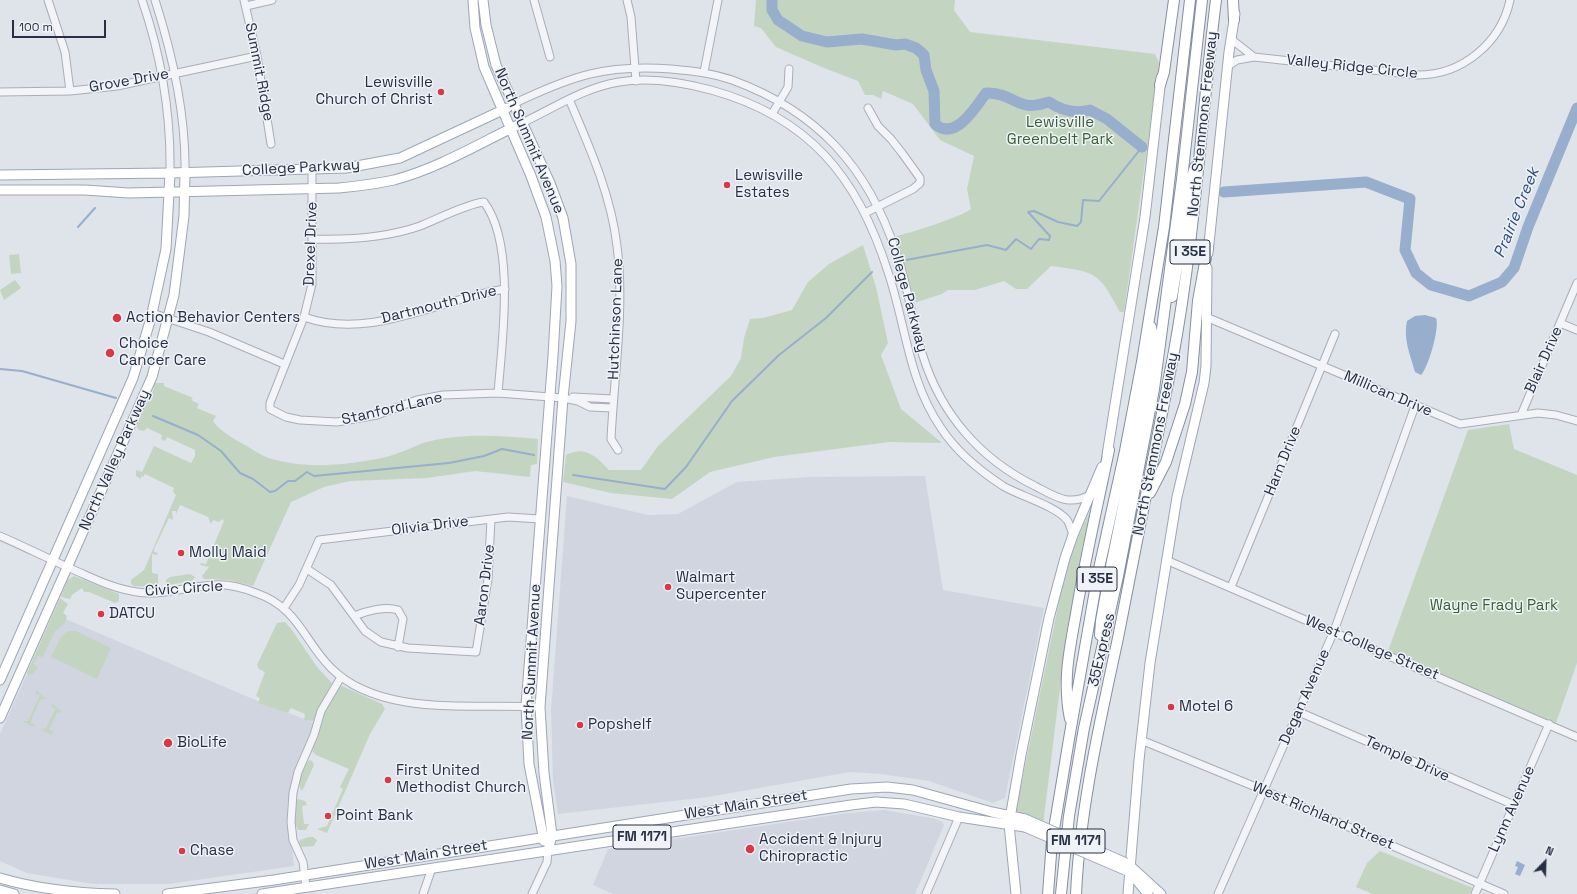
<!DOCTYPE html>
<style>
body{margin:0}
#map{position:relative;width:1577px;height:894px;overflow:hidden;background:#dfe3ea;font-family:"Space Grotesk",sans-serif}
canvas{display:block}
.north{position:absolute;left:1525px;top:842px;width:40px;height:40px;-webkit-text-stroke:3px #eff2f7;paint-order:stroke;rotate:23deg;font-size:11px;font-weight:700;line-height:16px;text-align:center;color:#262f43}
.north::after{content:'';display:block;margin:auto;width:14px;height:18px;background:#262f43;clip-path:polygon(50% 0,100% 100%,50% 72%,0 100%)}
.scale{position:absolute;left:12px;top:20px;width:94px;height:18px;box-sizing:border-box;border:2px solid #262f43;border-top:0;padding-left:5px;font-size:12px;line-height:14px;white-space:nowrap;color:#262f43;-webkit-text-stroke:3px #eff2f7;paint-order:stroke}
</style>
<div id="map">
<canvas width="1577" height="894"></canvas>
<div class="north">N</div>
<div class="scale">100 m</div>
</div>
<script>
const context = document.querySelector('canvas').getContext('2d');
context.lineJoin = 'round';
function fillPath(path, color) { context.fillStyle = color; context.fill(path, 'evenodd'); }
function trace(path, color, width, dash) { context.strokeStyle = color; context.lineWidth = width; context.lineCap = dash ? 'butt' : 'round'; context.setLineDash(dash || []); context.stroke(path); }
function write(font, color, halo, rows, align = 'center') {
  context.font = font + ' "Space Grotesk",sans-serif'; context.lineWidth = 3; context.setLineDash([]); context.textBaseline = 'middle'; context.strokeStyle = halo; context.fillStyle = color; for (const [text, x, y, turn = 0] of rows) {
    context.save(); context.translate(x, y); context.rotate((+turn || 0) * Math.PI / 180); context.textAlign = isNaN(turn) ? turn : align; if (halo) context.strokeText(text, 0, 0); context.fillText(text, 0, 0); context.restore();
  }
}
fillPath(new Path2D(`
 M 925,476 L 943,590 L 1044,608 L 1005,798 L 993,803 L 929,781 L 881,774 L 850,772 L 708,797 L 558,814 L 553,780 L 551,711 L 567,496 L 648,515 L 678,514 L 737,482 L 809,477 Z
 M 54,614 L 267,705 L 315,723 L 294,774 L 287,806 L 294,866 L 169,884 L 93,884 L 27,873 L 0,861 L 0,734 Z
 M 884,810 L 932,818 L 941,821 L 944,825 L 915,894 L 613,894 L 593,885 L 608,849 L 848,813 Z`), '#d1d5df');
fillPath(new Path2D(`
 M 756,0 L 955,0 L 954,10 L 970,32 L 1155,54 L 1159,63 L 1124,312 L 1120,312 C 1098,271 1096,272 1051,266 L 1027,289 L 1016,289 L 1004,281 L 975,290 L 948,290 L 942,294 L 917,302 L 913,301 L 896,236 C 908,234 963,216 971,209 L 967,189 L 974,156 L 940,140 L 913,104 L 883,91 L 881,99 L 873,95 L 865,95 L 858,81 L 824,68 L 776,47 L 761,28 L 754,26 Z
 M 863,245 L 876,287 L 888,343 L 881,355 L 901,409 L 942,443 L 889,442 L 774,457 L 710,472 L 672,499 L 611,493 L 563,482 L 566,455 C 585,445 597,457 609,470 L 641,470 L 658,446 L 731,376 L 741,358 L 744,338 L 750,319 L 763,318 L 792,310 L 808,282 L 829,264 Z
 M 19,254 L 21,273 L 11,274 L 9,255 Z
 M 15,280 L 21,288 L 4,300 L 0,290 Z
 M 154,383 L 164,383 L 164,386 L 193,398 L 191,400 L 199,404 L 197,408 L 216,416 L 213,421 C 220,431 234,439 245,445 C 252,449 260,455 269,458 C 306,470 349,465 386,457 C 403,453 418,443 435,440 C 469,433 504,436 538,439 L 537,464 L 531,465 L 530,477 L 475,471 L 427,478 L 350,481 L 324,487 L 291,502 L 253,586 L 229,580 L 204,579 L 202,576 L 209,567 L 200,565 L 201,563 L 206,564 L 224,521 L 222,519 L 219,522 L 213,520 L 211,524 L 208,517 L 180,505 L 176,514 L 176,511 L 172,511 L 173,520 L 169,518 L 154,549 L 154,552 L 158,553 L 157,555 L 152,554 L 152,573 L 158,574 L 158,584 L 155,587 L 134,586 L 131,584 L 131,580 L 144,570 L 176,495 L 173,492 L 174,488 L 145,474 L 143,477 L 141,476 L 141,479 L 136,476 L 136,470 L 142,472 L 154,446 L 191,463 L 195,456 L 195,450 L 167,437 L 165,441 L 161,439 L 162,435 L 147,428 L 144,431 L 139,430 L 136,426 L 154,389 Z
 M 1509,424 L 1514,449 L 1577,475 L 1577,663 L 1556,723 L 1388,651 L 1468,430 Z
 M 1092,507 L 1067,631 L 1043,825 L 1013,824 L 1065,573 L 1070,555 Z
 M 190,574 L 195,577 L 192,581 L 169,585 L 166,583 L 166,580 L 170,577 Z
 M 74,576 L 119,594 L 119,601 L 115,603 L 89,592 L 84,592 L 82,588 L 72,595 L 70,599 L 61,597 L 67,580 Z
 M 60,598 L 68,604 L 63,613 L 67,616 L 65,623 L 55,631 L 43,657 L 38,656 L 33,664 L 38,667 L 34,673 L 29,675 L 27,673 Z
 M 285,622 L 292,630 L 317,667 L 332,683 L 313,721 L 304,720 L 305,714 L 291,708 L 288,713 L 258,703 L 260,698 L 256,696 L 265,672 L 259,669 L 257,665 L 277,623 Z
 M 68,631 L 76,631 L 111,648 L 97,679 L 51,657 L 61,637 Z
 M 342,686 L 382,704 L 385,709 L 370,734 L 327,833 L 317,829 L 327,826 L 342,791 L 343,789 L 340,787 L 349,769 L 316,755 L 312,751 L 322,718 L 339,687 Z
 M 36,690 L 46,699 L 40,700 L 30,724 L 34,724 L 34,727 L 22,721 L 28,721 L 40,695 L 35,693 Z
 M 53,704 L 62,712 L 57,713 L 49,730 L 53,731 L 52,735 L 41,730 L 46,728 L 55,710 L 55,708 L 51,707 Z
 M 309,760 L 312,761 L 314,765 L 302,791 C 296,784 304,767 309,760 Z
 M 298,799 L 305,801 L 307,805 L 302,806 L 304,824 L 309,824 L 306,830 L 298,830 L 295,823 L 296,800 Z
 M 309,837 L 313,837 L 317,840 L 314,846 L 301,847 L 299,843 L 300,840 Z
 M 1380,851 L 1473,888 L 1470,894 L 1373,894 L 1356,887 L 1367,863 Z`), '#c3d5c0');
fillPath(new Path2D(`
 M 1425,315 L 1436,318 C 1440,328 1428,368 1421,375 L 1415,372 C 1410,354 1403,339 1407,321 L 1415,316 Z
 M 1517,861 L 1525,865 L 1520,876 L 1515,874 L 1518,867 L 1515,866 Z`), '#97aecd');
trace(new Path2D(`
 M 78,227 L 95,208
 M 906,260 L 987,245 L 1006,250 L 1016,239 L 1031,249 L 1039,239 L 1049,240 L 1050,236 L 1028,212 L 1034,211 L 1058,222 L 1077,226 L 1081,222 L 1083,200 L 1099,201 L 1142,147
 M 0,369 L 22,371 L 116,398
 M 153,416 L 198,435 L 221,451 L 240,473 L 253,479 L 270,492 L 275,491 L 288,481 L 295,481 L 307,472 L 314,476 L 449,463 L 484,456 L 502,449 L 534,455
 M 573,475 L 665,489 L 686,467 L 732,401 L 779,355 L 826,318 L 872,272`), '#97aecd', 2);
trace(new Path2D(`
 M 772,0 L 772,10 L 778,20 L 802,36 L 827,42 L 862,39 L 896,45 L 905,44 L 916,48 L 924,55 L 926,70 L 934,91 L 935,124 C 955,142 976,107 986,93 C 1007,93 1010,101 1026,105 C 1033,107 1042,104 1049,102 C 1062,111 1075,114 1090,110 L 1107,119 L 1142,147
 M 1224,192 L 1366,182 L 1410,199 L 1405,250 L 1416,273 L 1431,285 L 1469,296 L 1502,282 L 1514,268 L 1528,227 L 1577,108`), '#97aecd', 11);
const minor = new Path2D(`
 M 48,0 L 65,52 L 70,91
 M 142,0 C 161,55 171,115 170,173
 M 155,0 C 172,53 186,117 185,173
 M 244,0 L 257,56 L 271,144
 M 534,0 L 550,57
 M 627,0 L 631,17 L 636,81
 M 246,6 L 272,0
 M 1231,39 L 1254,57
 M 1228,66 L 1237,60 L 1254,57 L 1418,75 C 1462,75 1501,43 1510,0
 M 704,72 L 718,0
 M 0,92 L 70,91 L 117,86 L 257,56
 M 569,99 C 589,146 611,194 617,246 C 625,308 614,376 611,439 L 618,450
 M 513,104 C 572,76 605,64 671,69 C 693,71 712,73 732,80 C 817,111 868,167 896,252 C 908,285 912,322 923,356 C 941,414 980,459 1035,486 C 1056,497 1069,507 1092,494
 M 772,114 L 788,87 L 789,69
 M 522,123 C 554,108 583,88 619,82 C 649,77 681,82 711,90 C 809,117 858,177 888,272 C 906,325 908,380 941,428 C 956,451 980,471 1003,486 C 1020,496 1056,506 1067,520 C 1070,524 1071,530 1073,535
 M 312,169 L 312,284 L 304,317 L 270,403 L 270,409 L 286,417 L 300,420 L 337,422 L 377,415 L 417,400 L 443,395 L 498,393 L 563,398 L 578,401 L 590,407 L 612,408
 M 865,213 L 913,189 L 920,183 L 920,178 L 902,153 L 891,139 L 878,126 L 868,108
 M 313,239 C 348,240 386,238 420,226 C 438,219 466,204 484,202 C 516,245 502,341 498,393
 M 152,313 L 209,332 L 284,364
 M 304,317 C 371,341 439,299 505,289
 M 1206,317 L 1460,424 L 1538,413 L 1556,415 L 1577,421
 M 1560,323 L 1577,330
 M 573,397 L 613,399
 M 1521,415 L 1577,283
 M 0,536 C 25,547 49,559 74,570 C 95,579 114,589 137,592 C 163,596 188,586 215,585 C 229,584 243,588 256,593 C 299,608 303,640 331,668 C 381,718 475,703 540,707
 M 1166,560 L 1577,737
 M 307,569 L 331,585 L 365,631 L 381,642 L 408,648 L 476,652 L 488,579 L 491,519
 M 1231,587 L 1335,334
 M 284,608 L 299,585 L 319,540 L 508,517 L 540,519
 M 354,616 C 366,611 385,606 398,610 L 403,619 L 398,647
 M 1299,712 L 1514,805
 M 1141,740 L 1263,790 L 1504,894
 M 306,887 L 303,862 L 293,840 L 291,822 L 293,793 L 298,772 L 314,735 L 321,711 L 341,677
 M 423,894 L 432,868
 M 532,894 L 547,862 L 548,851
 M 926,894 L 959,817
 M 1218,894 L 1334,631 L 1415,406
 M 1475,894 L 1549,724`);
const major = new Path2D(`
 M 473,0 L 475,28 L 484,67 L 531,176 L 546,217 L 555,261 L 557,286 L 553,356 L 526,706 L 529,764 L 544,841
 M 483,0 L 486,25 L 496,65 L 550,183 L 563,218 L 571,264 L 571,321 L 563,398 L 540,707 L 544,773 L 552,835 L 548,851
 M 0,175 L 170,173 L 346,168 L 400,158 L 507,108
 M 0,190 L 85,190 L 129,193 L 339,188 C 358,186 376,184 394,180 C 439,168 480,143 522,123
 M 1208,253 L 1229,52 L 1235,14
 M 1107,455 L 1145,217 L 1161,78
 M 0,680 L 133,378 L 151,318 L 166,249 L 170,173
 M 0,718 L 152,377 L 174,295 L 184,216 L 185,173
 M 1127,863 L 1161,894
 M 1134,877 L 1148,894
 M 0,878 C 37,889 76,893 115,894
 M 0,890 L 14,894
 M 167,894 L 274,880 L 851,789 L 887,787 L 913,790 L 992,812 L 1025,819
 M 262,894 L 851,805 L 876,802 L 904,804 L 959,817 L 1025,827
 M 1016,894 L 1009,824 L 1021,755 L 1049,618 L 1065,558 L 1073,535 L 1102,467
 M 1128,894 L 1139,760 L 1150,663 L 1177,497 L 1204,383 L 1206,366 L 1207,268`);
const highway = new Path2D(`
 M 1233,0 L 1234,20
 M 1160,85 L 1164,72 L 1174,0
 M 1172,297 L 1191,180 L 1195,167
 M 1150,493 L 1166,462 L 1185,404 L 1192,372 L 1198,301 L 1208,246
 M 1100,635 L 1101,621 L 1110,571 L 1146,394 L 1154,343 L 1151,327
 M 1070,719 C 1062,679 1070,648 1077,608 C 1086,555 1098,503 1109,450
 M 1048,894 L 1052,841 L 1069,739 L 1098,573 L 1125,451 L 1142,362 L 1164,227 L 1190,0
 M 1061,894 L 1069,816 L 1084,728 L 1118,576 L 1154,389 L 1182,179 L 1202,0
 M 1076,894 C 1080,808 1100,722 1118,638 C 1137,545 1155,451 1173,357 C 1195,239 1201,119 1216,0`);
trace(minor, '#a8adb8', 9);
trace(major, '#9da6b7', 11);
trace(highway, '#858fa2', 12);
trace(minor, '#f2f4f8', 7);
trace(major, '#fff', 9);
trace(highway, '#fff', 10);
const majorBridge = new Path2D(`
 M 1025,819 L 1126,863
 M 1025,827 L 1125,870`);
trace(majorBridge, '#9da6b7', 11, []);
trace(majorBridge, '#fff', 9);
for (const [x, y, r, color] of [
 [441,92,4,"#db3846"],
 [727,185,4,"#db3846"],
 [117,318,5,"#db3846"],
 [110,353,5,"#db3846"],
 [181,553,4,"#db3846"],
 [668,587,4,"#db3846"],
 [101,614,4,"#db3846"],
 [1171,707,4,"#db3846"],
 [580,725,4,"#db3846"],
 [168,743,5,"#db3846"],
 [388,780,4,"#db3846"],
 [328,816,4,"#db3846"],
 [750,849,5,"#db3846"],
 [182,851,4,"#db3846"]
]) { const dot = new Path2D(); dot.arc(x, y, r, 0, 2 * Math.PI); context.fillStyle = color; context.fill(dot); trace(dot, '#eff2f7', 1.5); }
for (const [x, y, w] of [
 [1190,252,40],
 [1097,579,40],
 [642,837,58],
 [1076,841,58]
]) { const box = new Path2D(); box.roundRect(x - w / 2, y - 12, w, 24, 3); context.fillStyle = '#eff2f7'; context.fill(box); trace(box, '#262f43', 1); }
write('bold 14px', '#262f43', null, [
 ["I 35E",1190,252],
 ["I 35E",1097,579],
 ["FM 1171",642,837],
 ["FM 1171",1076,841]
]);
write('15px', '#262f43', '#eff2f7', [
 ["Valley Ridge Circle",1352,67,6],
 ["Summit Ridge",259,72,79],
 ["Grove Drive",129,81,-10],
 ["North Stemmons Freeway",1203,124,-84],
 ["North Summit Avenue",529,141,67],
 ["College Parkway",301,168,-3],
 ["Drexel Drive",311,244,-88],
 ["College Parkway",907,295,75],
 ["Dartmouth Drive",439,305,-14],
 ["Hutchinson Lane",616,319,-88],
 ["Blair Drive",1544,360,-66],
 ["Millican Drive",1388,394,23],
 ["Stanford Lane",392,409,-13],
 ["North Stemmons Freeway",1156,444,-79],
 ["North Valley Parkway",115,460,-66],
 ["Harn Drive",1283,461,-68],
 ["Olivia Drive",430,526,-7],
 ["Aaron Drive",485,585,-83],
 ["Civic Circle",184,589,-4],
 ["West College Street",1372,648,23],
 ["35Express",1102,650,-77],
 ["North Summit Avenue",532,662,-87],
 ["Degan Avenue",1305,697,-66],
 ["Temple Drive",1407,759,24],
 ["West Main Street",746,805,-9],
 ["Lynn Avenue",1512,809,-66],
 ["West Richland Street",1323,816,23],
 ["West Main Street",426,855,-9]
]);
write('15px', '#262f43', '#eff2f7', [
 ["Lewisville",433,83,"right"],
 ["Church of Christ",433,100,"right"],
 ["Lewisville",735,176],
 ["Estates",735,193],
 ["Action Behavior Centers",126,318],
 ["Choice",119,344],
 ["Cancer Care",119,361],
 ["Molly Maid",189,553],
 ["Walmart",676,578],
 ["Supercenter",676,595],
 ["DATCU",109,614],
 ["Motel 6",1179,707],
 ["Popshelf",588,725],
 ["BioLife",177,743],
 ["First United",396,771],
 ["Methodist Church",396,788],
 ["Point Bank",336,816],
 ["Accident & Injury",759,840],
 ["Chiropractic",759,857],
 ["Chase",190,851]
], 'left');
write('15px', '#386032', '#eff2f7', [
 ["Lewisville",1060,123],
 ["Greenbelt Park",1060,140],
 ["Wayne Frady Park",1494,606]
]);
write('italic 16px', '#2d4a7b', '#eff2f7', [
 ["Prairie Creek",1517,213,-68]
]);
</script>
